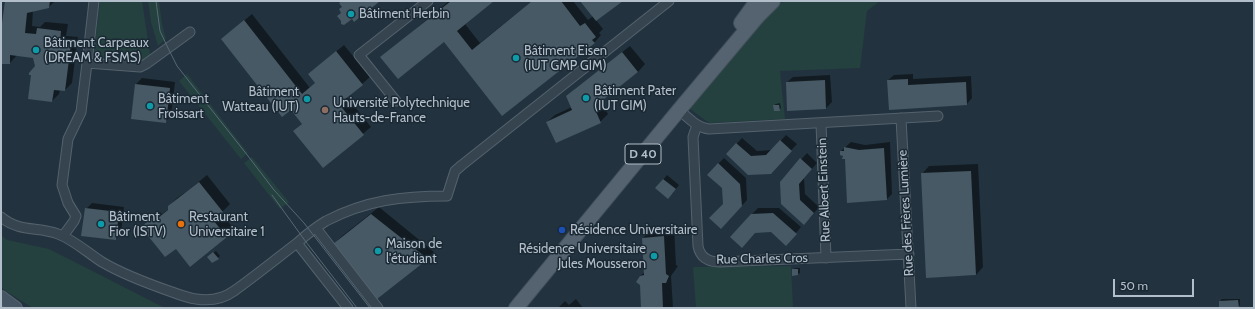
<!DOCTYPE html>
<meta charset="utf-8">
<style>
body{margin:0}
#map{position:relative;width:1255px;height:309px;overflow:hidden;background:#22333f;font-family:Cabin,sans-serif}
canvas{display:block}
.frame{position:absolute;inset:0;border:2px solid #b2bfca;pointer-events:none}
.scale{position:absolute;left:1113px;top:279px;width:81px;height:18px;box-sizing:border-box;border:2px solid #b2bfca;border-top:0;padding-left:5px;font-size:12px;line-height:14px;white-space:nowrap;color:#b2bfca;-webkit-text-stroke:3px #1b2934;paint-order:stroke}
</style>
<div id="map">
<canvas width="1255" height="309"></canvas>
<div class="frame"></div>
<div class="scale">50 m</div>
</div>
<script>
const ctx = document.querySelector('canvas').getContext('2d');
ctx.lineJoin = 'round';
function fill(path, color) { ctx.fillStyle = color; ctx.fill(path, 'evenodd'); }
function stroke(path, color, width, dash) { ctx.strokeStyle = color; ctx.lineWidth = width; ctx.lineCap = dash ? 'butt' : 'round'; ctx.setLineDash(dash || []); ctx.stroke(path); }
function label(font, color, halo, rows, align = 'center') {
  ctx.font = font + ' Cabin,sans-serif'; ctx.lineWidth = 3; ctx.setLineDash([]); ctx.textBaseline = 'middle'; ctx.strokeStyle = halo; ctx.fillStyle = color; for (const [text, x, y, turn = 0] of rows) {
    ctx.save(); ctx.translate(x, y); ctx.rotate((+turn || 0) * Math.PI / 180); ctx.textAlign = isNaN(turn) ? turn : align; if (halo) ctx.strokeText(text, 0, 0); ctx.fillText(text, 0, 0); ctx.restore();
  }
}
const green = new Path2D(`
 M100,1H142L150,54L144,61L93,60Z
 M148,1H159L162,24L166,39L158,46L151,22Z
 M784,1H880L867,11L860,68L780,71L785,119L709,123L689,108L753,27Z
 M187,74L248,153L241,159L179,81Z
 M252,157L289,202L280,209L244,163Z
 M1,235L7,240L49,249L165,308H33L7,292L1,287Z
 M791,266L793,308H696L693,267Z`);
const shadow = new Path2D(`
 M6,1H55L49,7L33,10L32,26L40,27L45,22L68,24L66,36L78,37L72,83L65,90H60L59,94L52,101L36,67L34,57L17,55L10,63H1V22L3,23Z
 M449,1H493L465,24L480,43L532,1H573L588,20L593,16L582,1H621L596,20L603,29L599,33L601,35L594,43L502,115L444,40L382,57Z
 M252,14L310,88L316,83L309,74L344,45L370,77L347,97L371,127L323,167L295,131L303,123L291,109L222,39Z
 M630,46L645,64L638,72L596,104L598,107L603,105L608,114L600,122H547L555,115L572,107L575,89Z
 M913,74V79L971,76L972,98L967,104L888,80L894,75Z
 M830,75L832,102L826,108L787,82L793,77Z
 M142,78L175,82L171,116L165,122L132,118L136,84Z
 M780,103L781,108L779,110L774,105L776,104Z
 M786,135L797,144L776,167L727,154L742,138L757,151L772,150Z
 M851,142L865,145L890,142L892,194L887,199L846,159L841,151Z
 M807,153L817,163L804,178L805,194L819,207L810,218L781,182Z
 M724,158L746,178L747,200L727,222L723,188L718,164Z
 M978,164L983,267L976,275L927,277L922,174L929,166Z
 M207,175L230,204L221,213L234,229L190,266L176,248L142,227L160,212L162,214L169,209V206L177,198L190,189Z
 M667,175L679,185L672,194L656,188Z
 M92,203L124,207L121,233L116,239L86,209Z
 M379,207L434,252L427,259L334,244L342,236Z
 M758,208H779L801,227L791,239L752,214Z
 M674,227L676,265L678,266L671,276L673,308H642L640,276L645,272L643,238L653,228Z
 M216,251L220,256L218,258L210,255Z
 M795,268H800V273L798,274L793,270Z
 M576,299L583,308H558L565,301L569,305Z
 M1222,299H1240V305L1238,307L1220,301Z`);
const building = new Path2D(`
 M5,1H50L49,8L27,13L25,33L36,34L37,28L61,31L60,43L71,44L65,91L54,90L52,102L28,99L31,75H29V73L35,66L33,58L10,55V64H1V31Z
 M342,1H380L354,22L352,19L344,25L341,24V21L337,16L341,13L339,9L342,7L339,3Z
 M451,1H494L457,31L472,50L532,1H561L580,26L585,23L596,37L592,40L595,43L502,116L444,42L398,79L380,57Z
 M580,1H623L596,21Z
 M244,20L302,94L315,83L308,74L336,51L363,85L339,104L364,135L323,168L293,131L302,124L291,110L282,117L221,39Z
 M622,52L638,72L594,107L601,123L556,143L546,122L572,110L566,96Z
 M908,79V85L966,82L967,105L889,110L887,80Z
 M825,80L826,109L787,111L786,82Z
 M135,84L170,88L166,123L131,119Z
 M773,105H779L780,111H774Z
 M780,140L792,151L771,174L748,175L726,154L736,143L751,156L766,155Z
 M844,147L859,150L884,148L887,200L847,203L845,159H842L843,156L840,155V151H844Z
 M800,158L812,169L799,184L800,200L814,213L804,225L781,204L780,182Z
 M718,163L740,184L742,206L721,229L709,218L723,204L722,188L707,175Z
 M971,171L976,275L926,278L921,173Z
 M663,179L676,189L668,199L655,188Z
 M199,182L223,212L213,220L227,237L190,267L176,249L165,257L141,227L152,218L154,221L168,210V206Z
 M85,208L119,212L116,240L81,236Z
 M773,213L797,234L786,246L771,232L755,233L742,248L730,237L751,214Z
 M371,214L428,259L377,299L333,244Z
 M664,236L666,274L669,276L666,283H662L663,308H641L640,285L636,282L640,276L644,275L642,238Z
 M213,252L219,259L212,263L207,257Z
 M792,269H798V275L792,276Z
 M1238,300L1239,308H1219V301Z`);
const minor = new Path2D(`
 M87,63L94,1
 M396,101L359,55L428,1
 M679,110C688,117 697,128 709,129L938,116
 M901,118L911,308
 M821,123L826,258
 M697,125L693,137L698,246C700,257 708,262 719,262L909,254
 M1,217C20,233 38,226 58,234C74,240 88,253 102,262C124,275 149,284 172,292C180,295 188,298 196,299C209,301 223,299 234,291C255,276 276,259 297,243C306,235 316,227 326,221C366,200 403,196 447,196L455,171L462,165L669,1
 M316,228L378,308
 M63,236L74,221L76,216L68,203L62,185L68,139L81,112L87,63L140,67L146,64L190,32
 M297,243L348,308`);
const secondary = new Path2D(`
 M1,297L16,308`);
const primary = new Path2D(`
 M741,23L757,1
 M516,308L679,110L758,16L773,1`);
const tram = new Path2D(`
 M156,1L160,31L168,48L177,66L248,156L274,190L304,223L370,308
 M272,195L306,242L357,308`);
const markers = [
 [351,14,4,"#0f9aa8"],
 [36,50,4,"#0f9aa8"],
 [516,58,4,"#0f9aa8"],
 [586,98,4,"#0f9aa8"],
 [307,99,4,"#0f9aa8"],
 [150,106,4,"#0f9aa8"],
 [325,110,4,"#8d6e63"],
 [101,224,4,"#0f9aa8"],
 [181,224,4,"#e8710a"],
 [562,230,4,"#1a4fb4"],
 [378,251,4,"#0f9aa8"],
 [654,256,4,"#0f9aa8"]
];
const shields = [
 [643,154,36]
];
const shieldNames = [
 ["D 40",643,154]
];
const poiNames = [
 ["Bâtiment Herbin",359,14],
 ["Bâtiment Carpeaux",44,43],
 ["(DREAM & FSMS)",44,58],
 ["Bâtiment Eisen",524,51],
 ["(IUT GMP GIM)",524,66],
 ["Bâtiment Pater",594,91],
 ["(IUT GIM)",594,106],
 ["Bâtiment",299,92,"right"],
 ["Watteau (IUT)",299,107,"right"],
 ["Bâtiment",158,99],
 ["Froissart",158,114],
 ["Université Polytechnique",333,103],
 ["Hauts-de-France",333,118],
 ["Bâtiment",109,217],
 ["Fior (ISTV)",109,232],
 ["Restaurant",189,217],
 ["Universitaire 1",189,232],
 ["Résidence Universitaire",570,230],
 ["Maison de",386,244],
 ["l'étudiant",386,259],
 ["Résidence Universitaire",646,249,"right"],
 ["Jules Mousseron",646,264,"right"]
];
const streetNames = [
 ["Rue Albert Einstein",824,190,-92],
 ["Rue des Frères Lumière",906,213,-93],
 ["Rue Charles Cros",762,259,-1]
];
fill(green, '#24403f');
fill(shadow, '#0007');
fill(building, '#465965');
stroke(minor, '#54626d', 11);
stroke(secondary, '#54626d', 14);
stroke(primary, '#42505b', 16);
stroke(minor, '#36444f', 9);
stroke(secondary, '#445462', 12);
stroke(primary, '#54636f', 14);
stroke(tram, '#586976', 1);
for (const [x, y, r, color] of markers) { const dot = new Path2D(); dot.arc(x, y, r, 0, 2 * Math.PI); ctx.fillStyle = color; ctx.fill(dot); stroke(dot, '#1b2934', 1.5); }
for (const [x, y, w] of shields) { const box = new Path2D(); box.roundRect(x - w / 2, y - 10, w, 20, 3); ctx.fillStyle = '#1b2934'; ctx.fill(box); stroke(box, '#b2bfca', 1); }
label('bold 12px', '#b2bfca', null, shieldNames);
label('13px', '#b2bfca', '#1b2934', poiNames, 'left');
label('13px', '#b2bfca', '#1b2934', streetNames);
</script>
